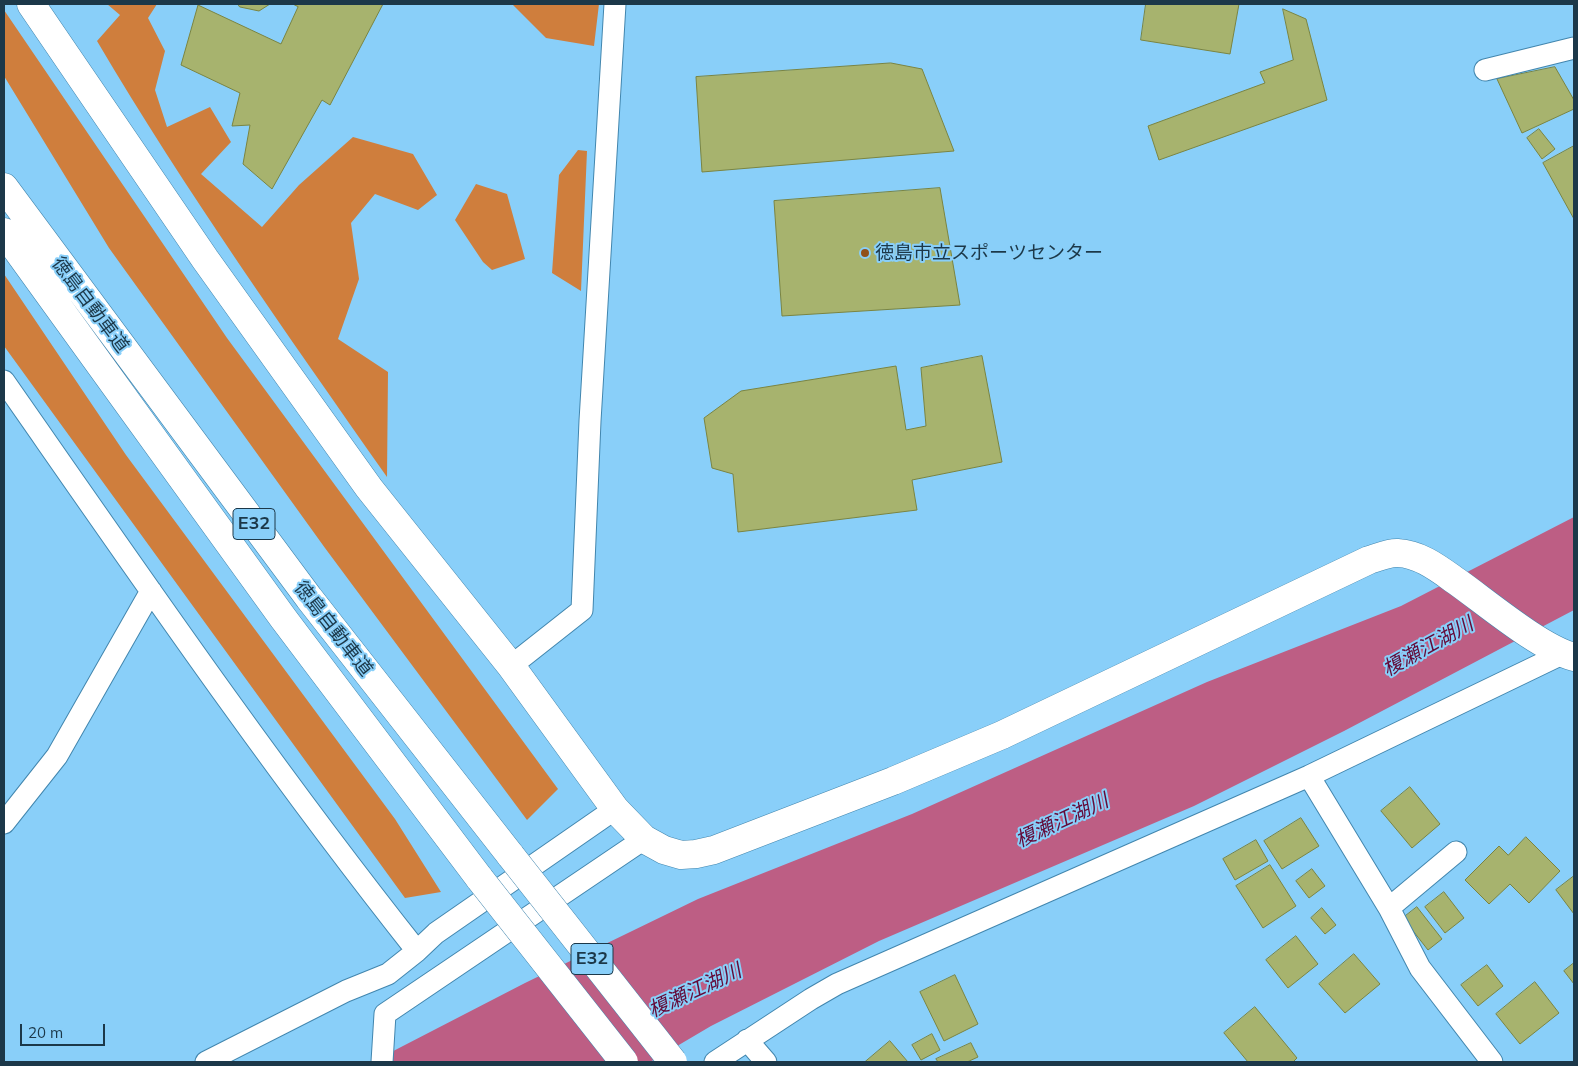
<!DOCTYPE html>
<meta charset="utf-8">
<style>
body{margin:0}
#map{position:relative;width:1578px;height:1066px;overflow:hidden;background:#89cff9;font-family:Mulish,sans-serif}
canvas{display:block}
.frame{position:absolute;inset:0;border:5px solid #1c3849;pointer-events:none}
.scale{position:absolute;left:20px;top:1024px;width:85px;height:22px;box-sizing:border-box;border:2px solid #1c3849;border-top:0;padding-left:6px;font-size:15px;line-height:18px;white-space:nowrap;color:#1c3849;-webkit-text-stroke:4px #89cff9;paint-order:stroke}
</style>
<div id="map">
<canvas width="1578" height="1066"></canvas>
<div class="frame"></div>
<div class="scale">20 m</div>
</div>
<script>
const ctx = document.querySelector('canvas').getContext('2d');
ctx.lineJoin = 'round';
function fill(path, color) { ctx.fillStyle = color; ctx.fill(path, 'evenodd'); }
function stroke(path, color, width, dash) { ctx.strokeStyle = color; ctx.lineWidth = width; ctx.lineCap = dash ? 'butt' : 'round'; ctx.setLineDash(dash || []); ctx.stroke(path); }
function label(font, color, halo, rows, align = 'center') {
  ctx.font = font + ' Mulish,"Noto Sans JP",sans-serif'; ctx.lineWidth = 4; ctx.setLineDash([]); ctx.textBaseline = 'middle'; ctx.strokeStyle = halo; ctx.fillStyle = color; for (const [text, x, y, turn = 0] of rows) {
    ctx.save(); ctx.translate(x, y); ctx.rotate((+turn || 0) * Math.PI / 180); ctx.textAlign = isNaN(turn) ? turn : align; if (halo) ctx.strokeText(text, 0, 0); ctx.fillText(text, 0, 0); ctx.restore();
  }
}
const forest = new Path2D(`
 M107,4H157L148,18L165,51L155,90L167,127L210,107L231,142L201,174L262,227L299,185L353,137L413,154L437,195L418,210L375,194L351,223L359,279L338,339L388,372L387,477C287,334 186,192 97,41L120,15Z
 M512,4H599L594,46L546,38Z
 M4,10L227,338L558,789L527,820L325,548L109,248L4,76Z
 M578,150L587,151L581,291L552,273L559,175Z
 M476,184L507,194L525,259L492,270L483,262L455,220Z
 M4,274L126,455L395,819L441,892L405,898L4,346Z`);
const water = new Path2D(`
 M1574,517V610L1344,731L1194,806L879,941L711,1026L650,1062H372L525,983L698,899L912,814L1207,682L1401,606Z`);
const building = new Path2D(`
 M238,4H270L259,11L240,7Z
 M293,4H383L330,105L322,100L272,189L243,164L250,125L232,126L240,93L181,65L198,5L281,44L298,7Z
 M1146,4H1239L1230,54L1141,40Z
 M1283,9L1306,19L1327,100L1159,160L1148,126L1265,83L1260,72L1293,60Z
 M891,63L922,69L954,151L702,172L696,77Z
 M1555,67L1574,100V109L1522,133L1497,79Z
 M1539,129L1555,149L1542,159L1527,138Z
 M1574,146V219L1543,163Z
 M940,188L960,305L782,316L774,201Z
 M982,356L1002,462L912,480L917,510L738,532L733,474L712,468L704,418L741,391L896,366L906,430L926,426L921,368Z
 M1410,787L1440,824L1412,848L1381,811Z
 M1301,818L1319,846L1282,869L1264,841Z
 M1526,837L1560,871L1529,903L1510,884L1489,904L1465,880L1499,846L1508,855Z
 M1256,840L1268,861L1235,880L1223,859Z
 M1270,865L1296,906L1263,928L1236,886Z
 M1312,869L1325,886L1309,898L1296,881Z
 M1574,876V914L1556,890Z
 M1444,892L1464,918L1445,933L1425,907Z
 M1417,907L1442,939L1428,950L1403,918Z
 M1322,908L1336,925L1325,934L1311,918Z
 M1296,936L1318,964L1288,988L1266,960Z
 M1354,954L1380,984L1345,1013L1319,984Z
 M1574,963V984L1564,971Z
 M1487,965L1503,986L1478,1006L1461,985Z
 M955,975L978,1024L944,1041L920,992Z
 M1535,982L1559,1013L1520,1044L1496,1014Z
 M1255,1007L1297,1058L1293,1062H1248L1224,1033Z
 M932,1034L940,1050L921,1060L912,1045Z
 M890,1041L908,1062H865Z
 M971,1043L978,1057L967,1062H938L936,1059Z`);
const minor = new Path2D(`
 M1485,70L1574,48
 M4,381C138,573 271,767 417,951L436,933L615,809
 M511,666L582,610L590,421L615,4
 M1309,776L1389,908L1420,968L1492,1062
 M4,823L57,756L151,591
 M1389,908L1456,852
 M747,1040L766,1062
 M206,1062L346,991L388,974L417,951
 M382,1062L385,1014L644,839
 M715,1062L811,999L837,984L1309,776L1562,654`);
const tertiary = new Path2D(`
 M31,4L205,259L369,488L511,666L615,809L644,839L664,850L681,855L696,854L714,850L893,781L1002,735L1369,560C1377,558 1389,552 1398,553C1420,554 1439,569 1456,581C1487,603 1540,648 1574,657`);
const motorway = new Path2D(`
 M4,187L309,598L511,856
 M4,232L283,618L480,879`);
const motorwayBridge = new Path2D(`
 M511,856L673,1062
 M480,879L624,1062`);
const markers = [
 [865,253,5,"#91511a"]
];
const shields = [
 [254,524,42],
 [592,959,42]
];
const shieldNames = [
 ["E32",254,524],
 ["E32",592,959]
];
const poiNames = [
 ["徳島市立スポーツセンター",875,253]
];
const streetNames = [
 ["徳島自動車道",90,305,53],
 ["徳島自動車道",333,629,52]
];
const waterNames = [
 ["榎瀬江湖川",1428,647,-29],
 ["榎瀬江湖川",1062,821,-25],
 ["榎瀬江湖川",695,991,-25]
];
fill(forest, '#cf7e3d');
fill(water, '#bd5e84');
fill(building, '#a7b36e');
stroke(building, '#7a8441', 1);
stroke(minor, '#4286ae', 23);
stroke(tertiary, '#4286ae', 29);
stroke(motorway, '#4286ae', 29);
stroke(minor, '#fff', 21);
stroke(tertiary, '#fff', 28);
stroke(motorway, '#fff', 28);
stroke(motorwayBridge, '#4286ae', 29, []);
stroke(motorwayBridge, '#fff', 28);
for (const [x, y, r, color] of markers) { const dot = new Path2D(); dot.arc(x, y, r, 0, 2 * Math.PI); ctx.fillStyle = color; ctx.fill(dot); stroke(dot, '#89cff9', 2); }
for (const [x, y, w] of shields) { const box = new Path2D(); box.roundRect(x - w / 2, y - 15.5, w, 31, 4); ctx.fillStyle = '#89cff9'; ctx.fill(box); stroke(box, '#1c3849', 1); }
label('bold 18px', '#1c3849', null, shieldNames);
label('19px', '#1c3849', '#89cff9', poiNames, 'left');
label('19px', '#1c3849', '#89cff9', streetNames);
label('italic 20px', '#640a38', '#89cff9', waterNames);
</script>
